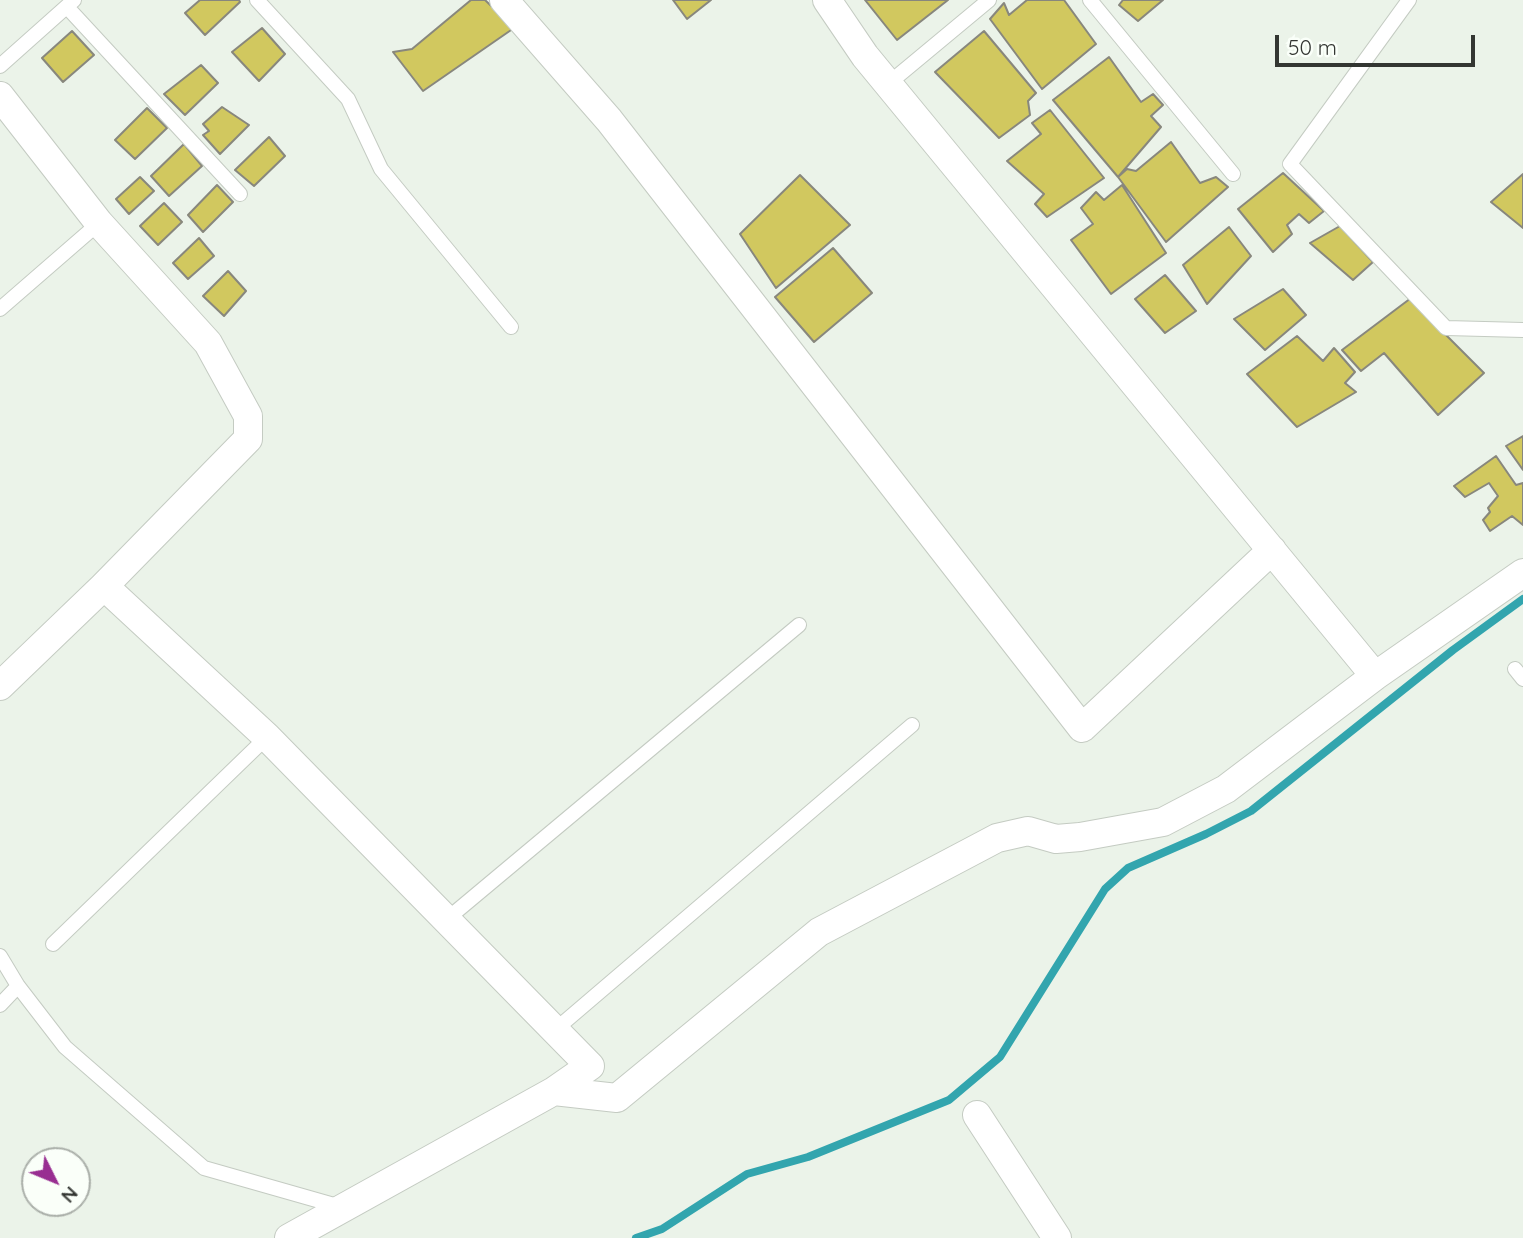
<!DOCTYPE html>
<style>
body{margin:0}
#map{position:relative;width:1523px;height:1238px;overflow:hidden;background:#ebf3e9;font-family:Quicksand,sans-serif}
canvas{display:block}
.north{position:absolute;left:21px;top:1147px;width:70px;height:70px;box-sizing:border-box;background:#fafff9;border:2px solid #aaafa9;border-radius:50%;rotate:133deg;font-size:19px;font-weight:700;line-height:28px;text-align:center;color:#333632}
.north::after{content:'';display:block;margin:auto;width:24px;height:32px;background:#982e91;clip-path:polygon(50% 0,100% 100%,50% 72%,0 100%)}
.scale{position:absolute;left:1275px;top:35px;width:200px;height:32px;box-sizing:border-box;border:4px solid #333632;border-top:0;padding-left:9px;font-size:21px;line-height:24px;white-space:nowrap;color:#333632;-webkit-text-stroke:5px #fafff9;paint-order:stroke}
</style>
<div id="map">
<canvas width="1523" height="1238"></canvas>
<div class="north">N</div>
<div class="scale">50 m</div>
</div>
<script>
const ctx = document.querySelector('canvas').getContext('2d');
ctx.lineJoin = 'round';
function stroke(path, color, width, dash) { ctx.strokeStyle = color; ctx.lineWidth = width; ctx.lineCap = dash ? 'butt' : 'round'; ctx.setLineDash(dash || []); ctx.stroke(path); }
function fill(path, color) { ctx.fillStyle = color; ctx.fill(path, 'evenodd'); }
const stream = new Path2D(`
 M636,1238L662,1229L747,1174L808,1157L949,1100L1000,1057L1105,889L1128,868L1206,834L1251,811L1453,650L1523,599`);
const building = new Path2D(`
 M200,0H239L240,2L205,35L185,13Z
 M471,0H485L514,28L423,91L393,52L412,49Z
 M673,0H711L687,19Z
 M865,0H948L897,40Z
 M1027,0H1064L1096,44L1042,89L990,19L1004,3L1009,15Z
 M1123,0H1163L1138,21L1119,5Z
 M262,28L285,54L259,81L232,52Z
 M72,31L94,55L63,82L42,58Z
 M984,31L1036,93L1028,101L1030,115L999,138L935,72Z
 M1109,57L1141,102L1153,94L1163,105L1151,116L1161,127L1118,177L1053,100Z
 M201,65L218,83L185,115L164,94Z
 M222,107L249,125L220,154L203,135L209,131L203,124Z
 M147,108L167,128L135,159L115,140Z
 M1050,110L1104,178L1047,217L1035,204L1044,194L1007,161L1041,134L1032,123Z
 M269,137L285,156L254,186L235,170Z
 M1171,142L1200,183L1216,177L1228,187L1166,242L1118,177L1127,169L1136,171Z
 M184,144L202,166L169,196L151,176Z
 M1283,173L1324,211L1309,223L1299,214L1287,225L1292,234L1273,252L1238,209Z
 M1523,174V228L1491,202Z
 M800,175L850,225L776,288L740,234Z
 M140,177L154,191L129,214L116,199Z
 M217,185L233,202L203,232L188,215Z
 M1122,185L1166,253L1111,294L1071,240L1093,224L1081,208L1096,192L1104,200Z
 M164,203L182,222L158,245L140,226Z
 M1340,226L1373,262L1353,280L1310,243Z
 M1229,227L1251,256L1207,304L1183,265Z
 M199,238L214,256L188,279L173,263Z
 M833,248L872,293L814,342L775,297Z
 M228,271L246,291L224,316L203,296Z
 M1165,275L1196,311L1165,333L1135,299Z
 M1283,289L1306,315L1265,350L1234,319Z
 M1415,295L1426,315L1484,373L1438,415L1384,353L1361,371L1342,350Z
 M1297,336L1323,361L1334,348L1355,372L1345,383L1356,392L1297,427L1247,374Z
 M1523,436V470L1506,446Z
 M1496,456L1516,485L1523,483V525L1512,516L1490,531L1483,520L1490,512L1488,508L1498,496L1489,483L1465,497L1454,486Z`);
const lane = new Path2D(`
 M257,0L348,99L381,169L511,327
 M1090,0L1233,174
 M1409,0L1290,164L1446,328L1523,330
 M67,7L240,194
 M0,66L74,0
 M888,84L989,0
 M0,309L99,223
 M1515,669L1523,679
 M446,920L799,625
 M53,944L267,737
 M0,956L18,986L65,1047L204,1168L341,1207
 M0,1005L18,986
 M555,1030L912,725`);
const street = new Path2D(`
 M504,0L609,120L1082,728L1272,550
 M827,0L865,56L1375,676
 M0,96L99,223L208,343L248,416V439L104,586L0,686
 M104,586L267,737L590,1066L554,1091
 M977,1115L1057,1238
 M289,1238L554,1091L617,1098L819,932L997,838L1028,831L1056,839L1080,837L1163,822L1226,789L1375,676L1523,573`);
stroke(stream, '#32a5ae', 8);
fill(building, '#d1c85f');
stroke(building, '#88877d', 2);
stroke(lane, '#c4cbc2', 16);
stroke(street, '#c4cbc2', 30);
stroke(lane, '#fff', 14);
stroke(street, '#fff', 28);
</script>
